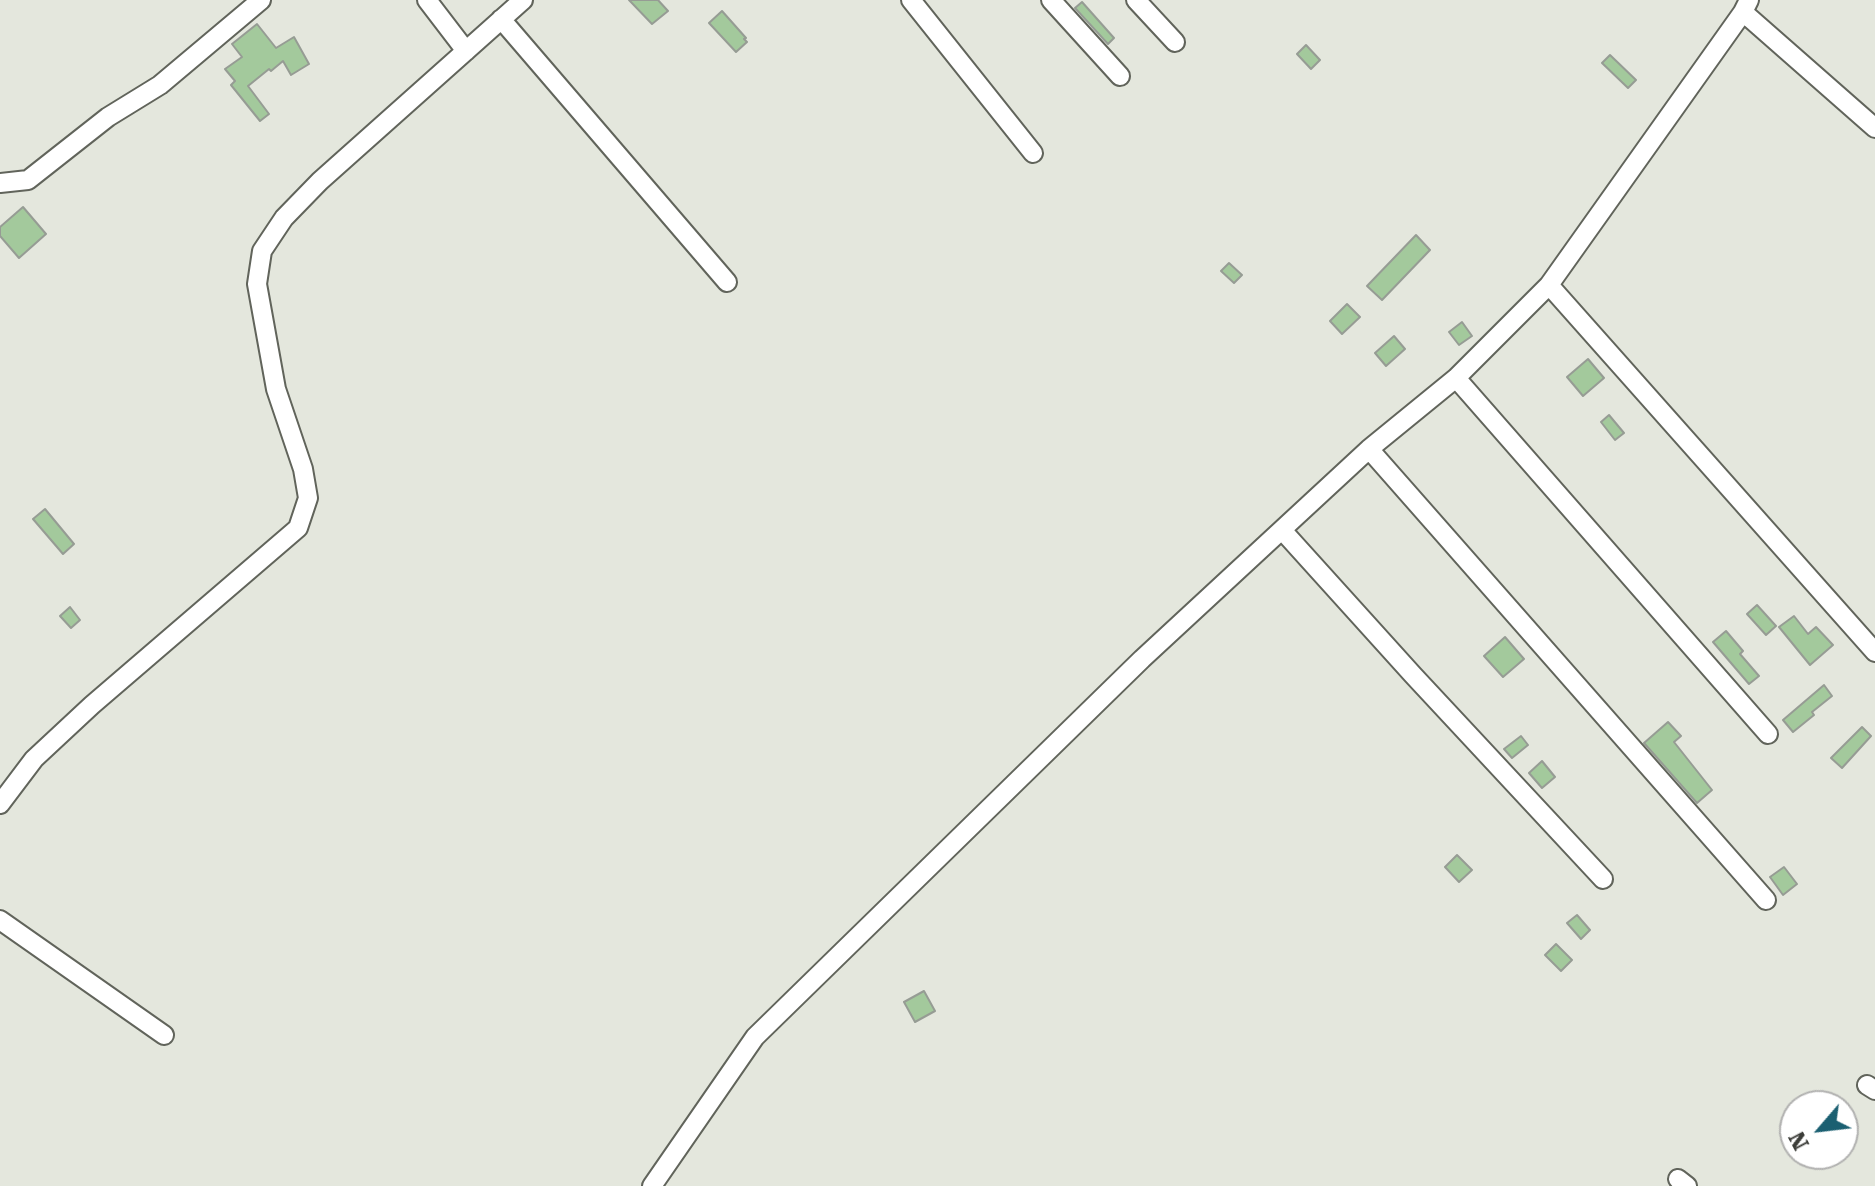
<!DOCTYPE html>
<style>
body{margin:0}
#map{position:relative;width:1875px;height:1186px;overflow:hidden;background:#e4e7dd;font-family:"Roboto Serif",serif}
canvas{display:block}
.north{position:absolute;left:1779px;top:1090px;width:80px;height:80px;box-sizing:border-box;background:#fff;border:2px solid #b1b1b0;border-radius:50%;rotate:242deg;font-size:22px;font-weight:700;line-height:32px;text-align:center;color:#3c3d39}
.north::after{content:'';display:block;margin:auto;width:28px;height:36px;background:#1a5f71;clip-path:polygon(50% 0,100% 100%,50% 72%,0 100%)}
</style>
<div id="map">
<canvas width="1875" height="1186"></canvas>
<div class="north">N</div>
</div>
<script>
const ctx = document.querySelector('canvas').getContext('2d');
ctx.lineJoin = 'round';
function fill(path, color) { ctx.fillStyle = color; ctx.fill(path, 'evenodd'); }
function stroke(path, color, width, dash) { ctx.strokeStyle = color; ctx.lineWidth = width; ctx.lineCap = dash ? 'butt' : 'round'; ctx.setLineDash(dash || []); ctx.stroke(path); }
const building = new Path2D(`
 M629,0H658L668,11L652,24Z
 M1082,2L1114,38L1108,44L1075,8Z
 M722,11L746,38L744,39L747,42L736,52L709,23Z
 M257,24L276,48L294,37L309,64L291,75L283,61L271,71L269,69L248,86L269,114L260,121L231,85L235,81L225,69L242,57L232,44Z
 M1306,45L1320,60L1311,69L1297,54Z
 M1610,55L1636,80L1628,88L1602,63Z
 M23,207L46,234L19,258L0,236V227Z
 M1416,235L1430,250L1382,300L1367,286Z
 M1229,263L1242,275L1234,283L1221,271Z
 M1347,304L1360,317L1342,334L1330,321Z
 M1462,322L1472,336L1459,345L1449,332Z
 M1394,336L1405,349L1386,366L1375,353Z
 M1588,359L1604,378L1583,396L1567,377Z
 M1609,415L1624,433L1615,440L1601,422Z
 M45,509L74,544L63,554L33,519Z
 M1757,605L1776,626L1766,635L1747,614Z
 M70,607L80,620L71,628L60,616Z
 M1794,616L1808,634L1816,627L1833,645L1810,665L1779,627Z
 M1726,631L1743,651L1740,654L1759,676L1749,684L1713,642Z
 M1505,637L1524,659L1503,677L1484,656Z
 M1824,685L1832,696L1812,712L1814,715L1793,732L1783,720Z
 M1668,722L1681,736L1674,742L1712,790L1697,803L1644,743Z
 M1862,727L1871,736L1842,768L1831,758Z
 M1521,736L1528,745L1512,758L1504,749Z
 M1542,761L1555,777L1542,788L1529,773Z
 M1457,855L1472,870L1459,882L1445,867Z
 M1784,867L1797,884L1783,895L1770,877Z
 M1577,915L1590,930L1581,939L1567,923Z
 M1556,944L1572,960L1561,971L1545,955Z
 M924,991L935,1011L915,1022L904,1002Z`);
const minor = new Path2D(`
 M427,0L466,51
 M911,0L1033,153
 M1051,0L1120,76
 M1136,0L1175,42
 M1743,12L1875,128
 M501,19L727,282
 M0,183L28,180L108,117L160,85L261,0
 M1549,285L1875,652
 M1456,378L1768,734
 M1369,449L1766,900
 M1282,530L1413,675L1603,879
 M0,804L34,759L92,705L298,528L308,498L303,469L276,389L257,284L262,251L284,218L320,181L523,0
 M0,920L164,1035
 M1867,1085L1875,1090
 M1678,1179L1687,1186
 M652,1186L755,1037L1142,659L1369,449L1456,378L1549,285L1743,12L1749,0`);
fill(building, '#a3c99c');
stroke(building, '#969c94', 2);
stroke(minor, '#61645b', 22);
stroke(minor, '#fff', 18);
</script>
